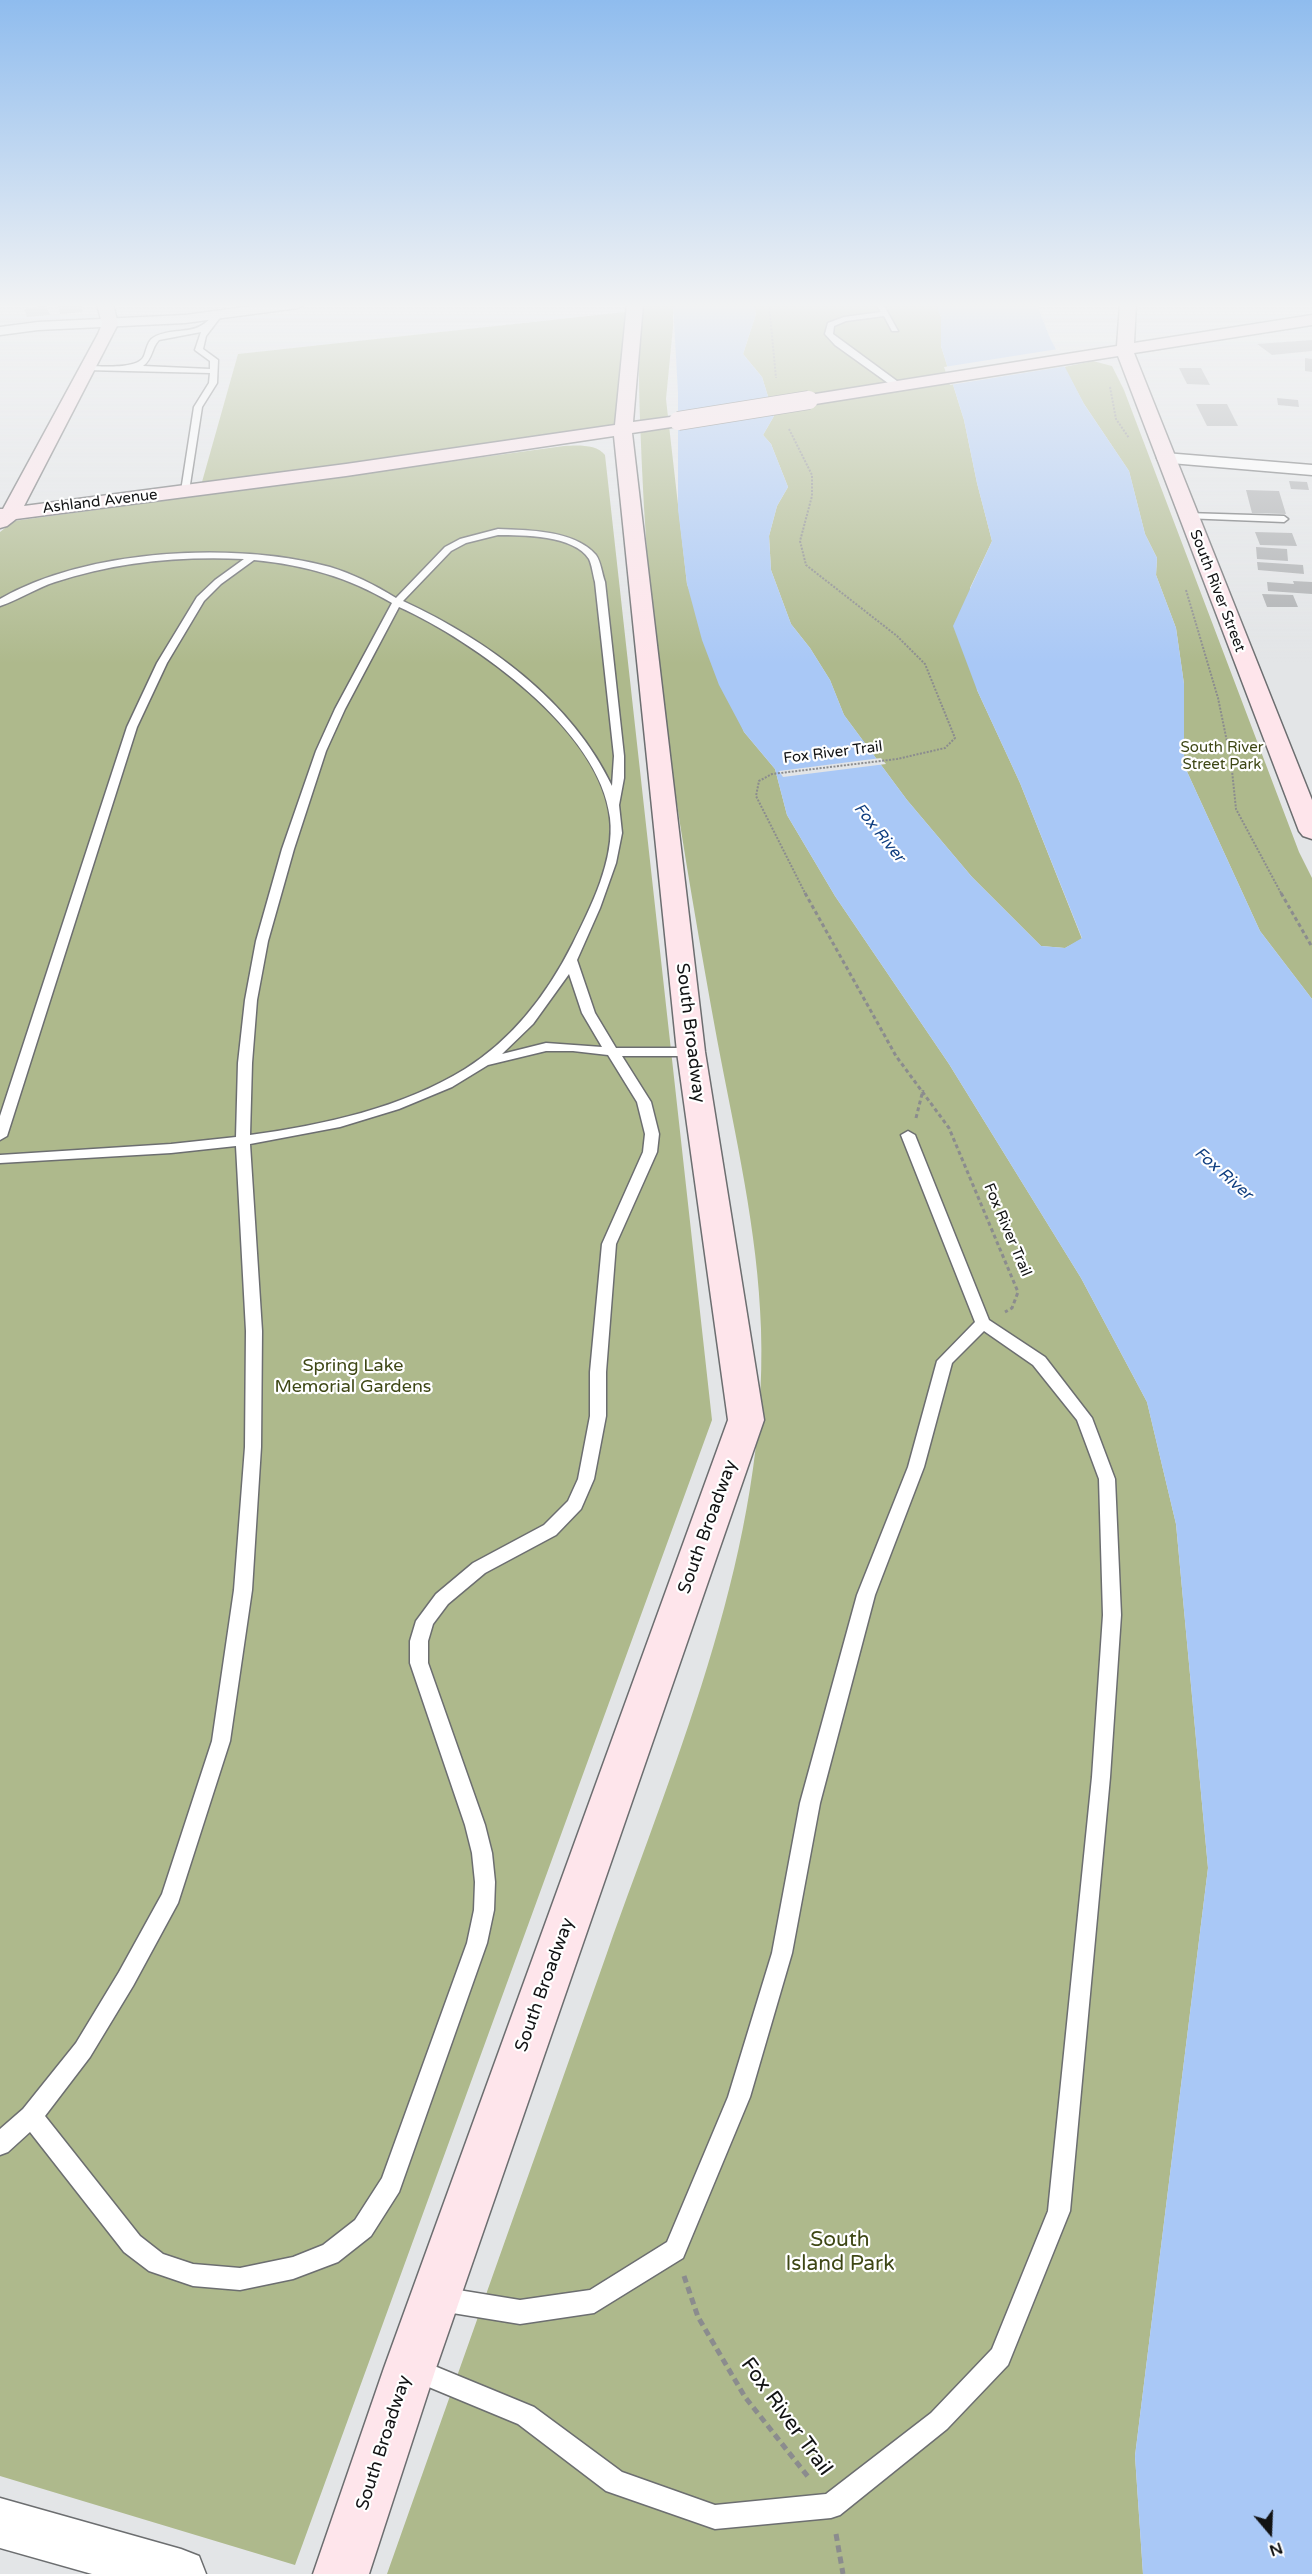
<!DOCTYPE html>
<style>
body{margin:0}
#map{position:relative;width:1312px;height:2574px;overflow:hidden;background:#e3e5e7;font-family:"Varela Round",sans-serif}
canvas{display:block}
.north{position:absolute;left:1240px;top:2502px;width:60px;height:60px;-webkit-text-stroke:4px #fff;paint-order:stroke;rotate:161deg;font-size:16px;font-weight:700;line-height:24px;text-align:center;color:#121314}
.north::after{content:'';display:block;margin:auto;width:21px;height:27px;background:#121314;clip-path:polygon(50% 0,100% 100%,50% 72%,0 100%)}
</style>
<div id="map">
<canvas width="1312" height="2574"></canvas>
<div class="north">N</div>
</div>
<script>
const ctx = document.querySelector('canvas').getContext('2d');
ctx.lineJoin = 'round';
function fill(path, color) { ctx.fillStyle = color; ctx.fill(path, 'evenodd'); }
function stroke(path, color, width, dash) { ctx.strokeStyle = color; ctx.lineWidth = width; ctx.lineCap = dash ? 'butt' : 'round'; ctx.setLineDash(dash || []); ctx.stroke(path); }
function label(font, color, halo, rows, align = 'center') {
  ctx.font = font + ' "Varela Round",sans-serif'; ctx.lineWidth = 4.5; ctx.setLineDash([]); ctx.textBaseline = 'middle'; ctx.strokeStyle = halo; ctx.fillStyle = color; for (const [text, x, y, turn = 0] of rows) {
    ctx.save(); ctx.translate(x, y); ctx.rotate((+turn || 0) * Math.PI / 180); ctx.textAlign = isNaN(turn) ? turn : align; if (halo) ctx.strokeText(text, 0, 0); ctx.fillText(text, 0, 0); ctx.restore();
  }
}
const green = new Path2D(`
 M643,304H673V327L666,399L687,584L744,732L775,769L787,815L835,896L949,1064L1081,1278L1147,1402L1176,1524L1208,1868L1135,2456L1143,2574H387C460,2367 534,2160 607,1953C678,1753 768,1545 761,1329C758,1231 735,1135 717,1039C683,850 650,660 642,468C640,411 636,361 643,304Z
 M754,304H936L941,317V346L964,420L977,483L992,541L970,588L977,690L1020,783L1082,939L1065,948L1041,946L972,877L907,800L844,715L830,680L810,648L791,624L771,570L769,536L777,506L788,487L771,444L763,435L774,416L762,377L743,354L756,314Z
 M634,311L623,431L200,489L238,354Z
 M1093,361L1112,366L1124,390L1299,852L1312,878V999L1260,931L1184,765V684L1176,628L1156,575L1157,558L1145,534L1129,471L1084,404L1064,367Z
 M564,446C577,445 597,444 605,455L712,1420L295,2565L0,2476V532L14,521Z`);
const water = new Path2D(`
 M673,304H754L756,314L743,354L762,377L774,416L763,435L771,444L788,487L777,506L769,536L771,570L791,624L810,648L830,680L844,715L907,800L972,877L1041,946L1065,948L1082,938L1020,783L977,690L953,626L992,541L977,483L964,420L941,346V317L936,304H1039V310L1050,338L1084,404L1129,471L1145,534L1157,558L1156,575L1176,628L1184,684V765L1260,931L1312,999V2574H1143L1135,2456L1208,1868L1176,1524L1147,1402L1081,1278L949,1064L835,896L787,815L775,769L744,732L719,685L702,640L687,584L678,509V393Z`);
const pier = new Path2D(`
 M1058,349L1067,366L950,385L944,367Z
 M881,758L886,764L783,777L779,771Z`);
const building = new Path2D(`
 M58,304H81L83,312L60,314Z
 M46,305L50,315L27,317L24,309Z
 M1312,340V351L1272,355L1257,344Z
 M1305,358L1312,359V372L1305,371Z
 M1179,368H1201L1210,385L1187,384Z
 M1277,398L1298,400L1299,407L1278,405Z
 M1196,404H1227L1238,426H1207Z
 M1289,481L1307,482L1309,490L1291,489Z
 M1246,490L1279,491L1286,514L1252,513Z
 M1255,532L1292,533L1297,546L1260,545Z
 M1256,547L1287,549L1288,561L1257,559Z
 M1257,562L1303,565L1304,574L1258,570Z
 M1293,581L1312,582V594L1268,591L1267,582L1294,584Z
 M1262,594L1293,595L1298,607H1267Z`);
const pathFar2 = new Path2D(`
 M769,304L776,378
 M1110,387L1116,419L1129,438
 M789,429L812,475V496L800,541L806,565L897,636L925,664L955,738L945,748L897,759L772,774L759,781L756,796L806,895
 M1186,590L1218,698L1231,761L1236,809L1282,895`);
const pathFar1 = new Path2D(`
 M805,893L896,1056L949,1128L1018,1292L1012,1308L1005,1312
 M1281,893L1312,947
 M916,1118L923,1090`);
const path = new Path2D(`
 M684,2276L698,2317L745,2397L809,2478
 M836,2534L843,2574`);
const lane = new Path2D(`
 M876,304H883L898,331H892L884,316L846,321L834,326L833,334L901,384V388H895L835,345L825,334L828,323L844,317L881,312Z
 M215,313L222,315L206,336L203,349L218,360L217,383L202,407L189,491L185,494L181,491L194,407L209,383L210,373L86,370L82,368L86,366C100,366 138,370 144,356C147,349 147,340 156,336C179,326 196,338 215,313ZM201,332L195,350L210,361V369L143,366C153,359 151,348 159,340Z
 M1187,513L1284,516L1288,519L1284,522L1184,518V514Z
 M498,529C527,530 575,530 596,555C601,562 602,574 605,582L624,756V778L619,805L622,833L616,863L600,908L577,960L595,1013L616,1048H691L698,1052L691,1056H622L651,1102L659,1134L657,1152L616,1244L606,1372V1416L594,1479L581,1509L556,1535L485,1573L448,1604L433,1624L428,1641V1663L485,1825L492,1853L495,1882L494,1910L487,1943L399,2192L371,2236L338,2262L330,2265L293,2279L240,2290L193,2286L149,2271L124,2252L30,2132L8,2152L0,2155V2129L23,2109L76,2043L119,1972L162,1894L212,1741L234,1590L245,1447L246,1331L236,1146L171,1153L0,1163V1155L171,1144L236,1137L238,1063L245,1000L256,941L282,849L316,751L335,709L392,603C348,577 305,565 254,560L221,584L204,601L167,663L137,727L7,1136L0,1140V1116L127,727L157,663L197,597L215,580L244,559C180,556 116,562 55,582C36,588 19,600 0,606V599C86,549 235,541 330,567C353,574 375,585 396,598L445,547L460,539ZM498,535C522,535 574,535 589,559C592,565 593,575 595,582L614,756L612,786C571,700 487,640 403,601L451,551L466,543ZM399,607C474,641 600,730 610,818C615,859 591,907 573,943C548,993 513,1039 465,1069C402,1108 323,1125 250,1135L252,1063L257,1000L268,941L294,849L326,751L345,709ZM569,974L582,1013L602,1047L546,1043L502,1054L533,1024ZM546,1051H573L608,1055L637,1102L645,1134L643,1152L602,1244L590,1372V1416L578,1479L568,1501L544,1525L473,1563L436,1594L416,1621L410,1641V1663L465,1825L472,1853L475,1882L474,1910L467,1943L382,2178L355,2220L323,2245L293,2257L240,2268L193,2264L163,2254L140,2236L45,2116L90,2057L133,1986L178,1903L230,1741L252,1590L261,1447L262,1331L250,1144L340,1127L399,1109L452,1087L488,1065Z
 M908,1131L915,1135L989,1320L1045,1357L1092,1418L1115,1479L1121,1615L1110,1777L1070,2211L1008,2365L947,2429L840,2515L831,2518L715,2529L606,2491L518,2424L407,2378L403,2370L407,2362L415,2358L534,2407L622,2472L715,2505L826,2494L931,2413L992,2349L1048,2211L1092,1777L1103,1615L1099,1479L1077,1420L1033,1365L984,1331L952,1363L924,1467L875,1595L820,1803L792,1953L750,2097L683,2258L594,2313L520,2324L440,2311L432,2307L428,2299L432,2291L440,2287L520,2300L590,2290L667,2242L728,2097L772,1953L800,1803L857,1595L908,1467L937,1361L975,1322L901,1135Z`);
const street = new Path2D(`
 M267,304H305L298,308L185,323L38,330L0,335V327L38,322L185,315Z
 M1165,453L1312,465V475L1159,462L1157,458L1159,454Z
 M0,2498L181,2549L199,2556L206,2574H92L0,2548Z`);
const secondary = new Path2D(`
 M97,304H113L118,324L24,506L346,464L615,425L627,304H643L633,422L678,416L684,417L687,421L684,425L678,426L632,433L705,1052L764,1420L436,2368L369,2574H313L384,2368L728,1420L677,1052L614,436L346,476L16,519L7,526L0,528V509H3L98,334L102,324Z
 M1120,304H1136L1134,343L1312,315V325L1134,353L1312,800V839L1303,836L1299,831L1118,356L809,405L803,404L800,400L803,396L809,395L1117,346Z`);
const secondaryBridge = new Path2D(`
 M678,421L809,400`);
const farStreetnames = [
 ["Ashland Avenue",100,502,-7],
 ["South River Street",1217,591,69],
 ["Fox River Trail",833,753,-7],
 ["Fox River Trail",1007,1230,67]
];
const farParknames = [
 ["South River",1222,748],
 ["Street Park",1222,765]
];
const farWaternames = [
 ["Fox River",879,833,51],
 ["Fox River",1223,1174,41]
];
const streetNames = [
 ["South Broadway",690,1033,83],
 ["South Broadway",708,1527,-70],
 ["South Broadway",545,1985,-70],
 ["South Broadway",384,2443,-72]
];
const parkNames = [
 ["Spring Lake",353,1366],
 ["Memorial Gardens",353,1387]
];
const nearParknames = [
 ["South",840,2240],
 ["Island Park",840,2264]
];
const nearStreetnames = [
 ["Fox River Trail",786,2417,54]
];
fill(green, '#aeb98c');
fill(water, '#a9c8f6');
fill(pier, '#e3e5e7');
fill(building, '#aeb0b2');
stroke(lane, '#6c6e70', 3);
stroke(street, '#6c6e70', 3);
stroke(secondary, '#6c6e70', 3);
stroke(pathFar2, '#8b8c8e', 2, [2, 1.5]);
stroke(pathFar1, '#8b8c8e', 3, [4, 3]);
stroke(path, '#8b8c8e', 5, [7, 4.5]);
fill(lane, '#fff');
fill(street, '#fff');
fill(secondary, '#fee5eb');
stroke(secondaryBridge, '#6c6e70', 20, []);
stroke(secondaryBridge, '#fee5eb', 18);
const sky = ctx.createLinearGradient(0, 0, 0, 664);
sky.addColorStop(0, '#8fbcee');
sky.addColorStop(0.46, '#f2f3f4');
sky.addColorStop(1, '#f2f3f400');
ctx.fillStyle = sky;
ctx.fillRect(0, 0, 1312, 664);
label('15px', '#121314', '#fff', farStreetnames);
label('15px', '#3e4715', '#fff', farParknames);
label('italic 16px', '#0f3e80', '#fff', farWaternames);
label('18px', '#121314', '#fff', streetNames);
label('18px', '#3e4715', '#fff', parkNames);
label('21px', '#3e4715', '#fff', nearParknames);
label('21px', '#121314', '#fff', nearStreetnames);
</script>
